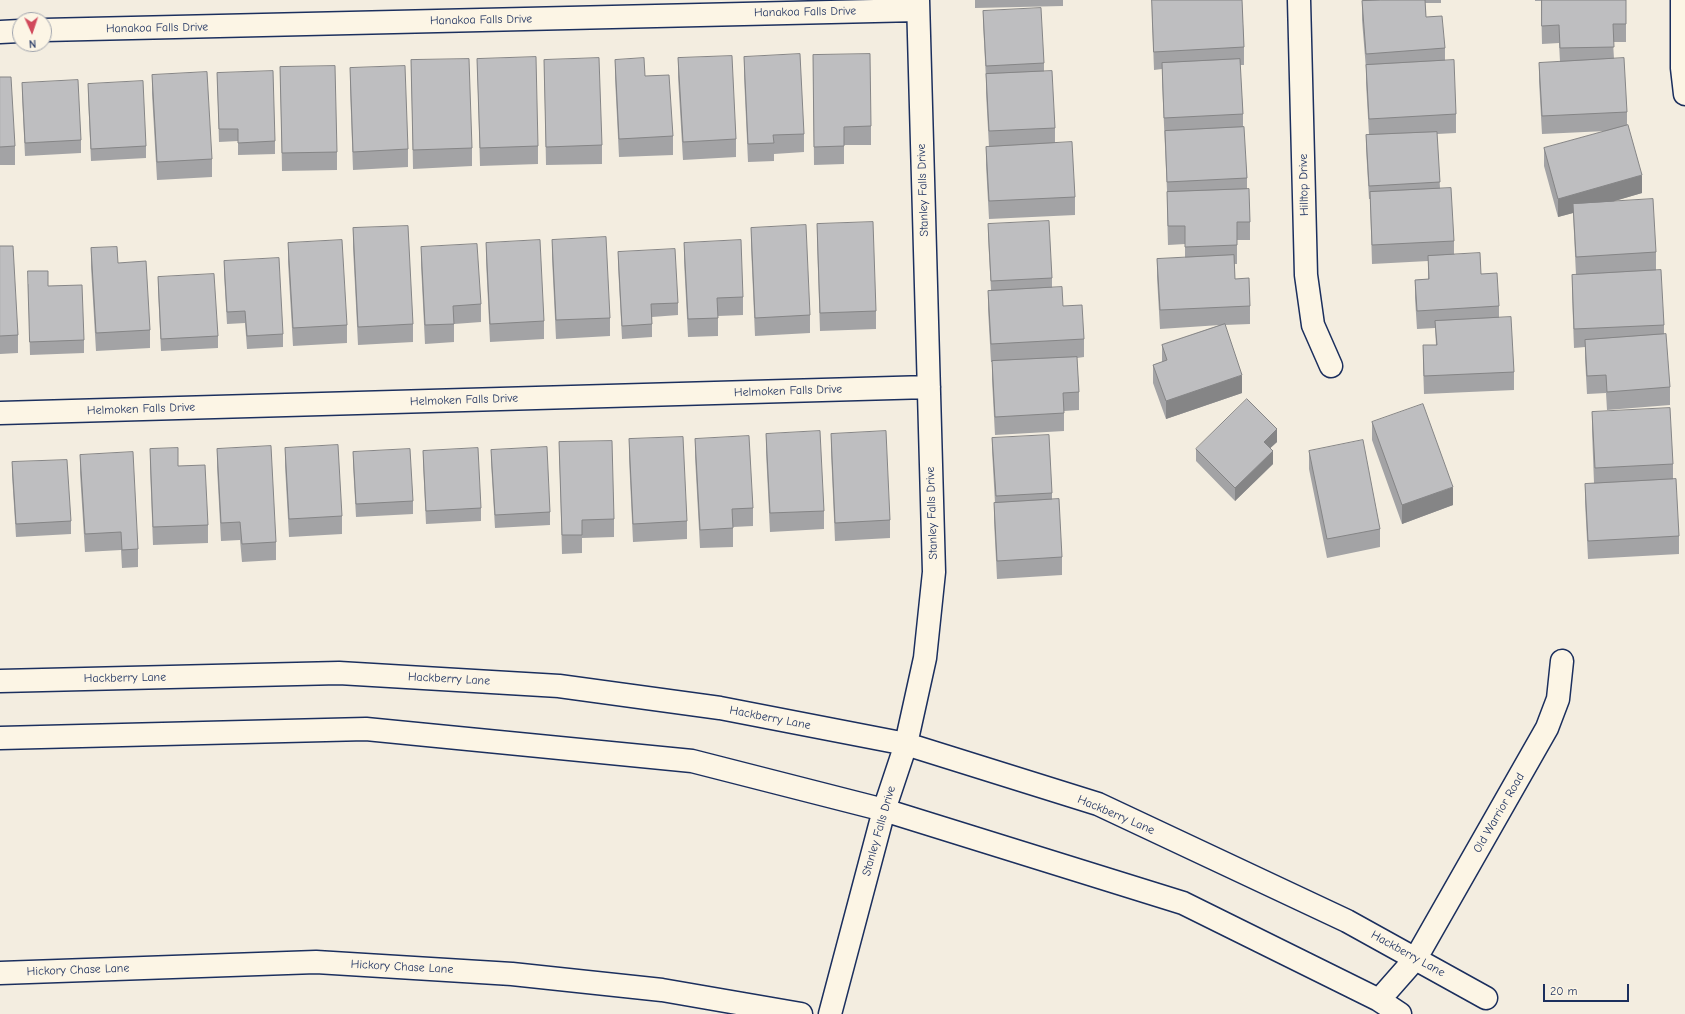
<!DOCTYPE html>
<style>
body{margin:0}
#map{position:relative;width:1685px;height:1014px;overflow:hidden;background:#f3ede0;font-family:"Comic Neue",sans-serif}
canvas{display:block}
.north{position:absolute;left:12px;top:12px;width:40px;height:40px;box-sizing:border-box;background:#fcf5e5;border:1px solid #a2a6af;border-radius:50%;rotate:177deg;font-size:11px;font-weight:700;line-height:16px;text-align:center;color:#1b2f5e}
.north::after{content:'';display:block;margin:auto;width:14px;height:18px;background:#d1495b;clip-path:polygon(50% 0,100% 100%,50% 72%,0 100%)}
.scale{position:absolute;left:1543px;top:984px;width:86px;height:18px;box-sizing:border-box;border:2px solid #1b2f5e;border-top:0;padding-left:5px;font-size:12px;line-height:14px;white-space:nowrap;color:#1b2f5e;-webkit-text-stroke:3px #fcf5e5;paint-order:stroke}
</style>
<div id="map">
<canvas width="1685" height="1014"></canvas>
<div class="north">N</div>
<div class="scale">20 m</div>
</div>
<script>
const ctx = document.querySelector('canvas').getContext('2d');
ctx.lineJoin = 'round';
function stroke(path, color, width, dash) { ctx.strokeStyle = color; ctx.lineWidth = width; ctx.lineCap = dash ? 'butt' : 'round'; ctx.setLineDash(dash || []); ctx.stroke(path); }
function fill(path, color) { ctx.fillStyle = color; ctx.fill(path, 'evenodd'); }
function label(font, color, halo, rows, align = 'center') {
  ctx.font = font + ' "Comic Neue",sans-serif'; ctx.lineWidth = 3; ctx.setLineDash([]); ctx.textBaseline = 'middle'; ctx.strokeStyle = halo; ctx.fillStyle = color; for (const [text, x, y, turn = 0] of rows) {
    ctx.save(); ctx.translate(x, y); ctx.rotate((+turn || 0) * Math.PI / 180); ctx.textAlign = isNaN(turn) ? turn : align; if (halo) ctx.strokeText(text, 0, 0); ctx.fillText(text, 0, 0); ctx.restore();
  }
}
const street = new Path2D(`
 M1299,0L1306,275L1313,325L1331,366
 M1682,0V68L1685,94
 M44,30L918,10
 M0,32L20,31
 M0,413L929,387
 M0,681L339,673L559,686L720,708L906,744L1098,804L1347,921L1486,998
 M0,738L366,729L692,761L884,810L1183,903L1379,1000L1400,1014
 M0,973L316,962L512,974L662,990L801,1014
 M1379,1000L1416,958L1547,728L1558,699L1562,661
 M830,1014L884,810L906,744L925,658L934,572L918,0`);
const wall = new Path2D(`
 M975,0H1063V6L975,8Z
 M1152,0H1242L1244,47V65H1240L1243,114V127L1247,178V189L1250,222V240H1237V264H1234L1235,279L1250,306V324L1225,325L1242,393L1166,419L1153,383V365L1162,362V345L1220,325L1160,329L1157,277V259L1185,258V244L1168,245L1167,210V191L1162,81V69L1154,70L1152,15Z
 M1363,0H1441V3H1425L1426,17L1445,48V60L1456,114V133L1437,134L1440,188L1454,241V254L1481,274L1499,306V318L1514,372V390L1424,394L1423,364V345H1436L1435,328L1417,329L1415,298V280L1428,279V261L1372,264L1370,199H1369L1366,148V135H1369L1366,83V69L1362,20V1H1363Z
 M1535,0H1626V42H1613L1614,59L1627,112V125L1642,193L1614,201L1656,252V270L1664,325V334L1670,387V405L1607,410L1606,393L1587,394L1585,358V347L1574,348L1572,293V275H1576L1573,213L1558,217L1544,166V148L1606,131L1542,134L1539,81V63L1560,62L1559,43L1542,44L1541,1H1535Z
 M983,11L1044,63V71L1055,128V143L1075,197V215L989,219L986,165V147H989L986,93V79L983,23Z
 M813,55L871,126V145H844V164L814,165Z
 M744,57L804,134V152L774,154V161L748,162L744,76Z
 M678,58L736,139V157L683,160L678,77Z
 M477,59L538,146V164L480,166Z
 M411,60L472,148V166L413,169Z
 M544,60L602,145V164L546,165Z
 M615,60L645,76L673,136V155L619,157L615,78Z
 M280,67L337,152V170L282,171Z
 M350,68L408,149V167L353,170L350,87Z
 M217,73L275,141V154L238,155V141L219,142Z
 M152,75L212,159V177L157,180L152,94Z
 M0,77L15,146V165H0Z
 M22,83L81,140V153L25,156L22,95Z
 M88,84L146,146V158L91,161L88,96Z
 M817,224L876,311V329L820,331L817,242Z
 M988,224L1052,278V287L1063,306L1084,339V357L1077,358L1079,392V410L1064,411V431L995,435L992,380V362H991L988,309V291L991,290L988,237Z
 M353,228L413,324V342L358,345L353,247Z
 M751,228L810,315V333L755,336L751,246Z
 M552,240L610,318V336L556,339L552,258Z
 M288,243L347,325V343L293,346L288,262Z
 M486,243L544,321V339L490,342L486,261Z
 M684,243L743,297V315L718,316V336L688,337L684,261Z
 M0,246L18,335V353L0,354Z
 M421,247L481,304V322L454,324V342L425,344L421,265Z
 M91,248L118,263L150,330V348L96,351L91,267Z
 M618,252L678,303V315L652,317V337L622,339L618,265Z
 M224,261L283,334V347L247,349L245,323L227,324L224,274Z
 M158,277L218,336V348L161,351L158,290Z
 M28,284L48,286L84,340V353L30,355Z
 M1592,412L1673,464V479L1679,536V554L1588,559L1585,502V484L1594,483L1592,431Z
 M1372,422L1453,505L1402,524L1372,440Z
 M766,434L824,511V529L770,532L766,452Z
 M831,434L890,520V538L835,541L831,452Z
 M992,438L1052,493V500L1062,557V575L997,579L994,521V503H995L992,450Z
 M629,439L687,521V539L633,542L629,458Z
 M695,439L753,508V526L733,527V547L700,548L695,457Z
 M559,442L614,519V537L582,538V553L562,554Z
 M1277,442L1270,448L1273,464L1235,501L1196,461V449Z
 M285,448L342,516V534L289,537L285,466Z
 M150,449L178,466L208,525V543L153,545L150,467Z
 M217,449L276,542V560L242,562L240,540L221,541L217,467Z
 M491,450L550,512V525L495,528L491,462Z
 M423,451L481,508V521L426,524L423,463Z
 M1309,451L1380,529V547L1327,558L1309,469Z
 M353,452L413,501V514L356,517L353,464Z
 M80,455L138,549V567L122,568L121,550L85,552L80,473Z
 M12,462L71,521V534L16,537L12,475Z`);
const shadedWall = new Path2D(`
 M1642,175V193L1574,213L1573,204V213L1558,217V199Z
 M1242,375V393L1166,419V401Z
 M1277,429V442L1264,454V442Z
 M1273,451V464L1235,501V488Z
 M1453,487V505L1402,524V505Z`);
const building = new Path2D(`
 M1152,0H1242L1244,47L1154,52Z
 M1381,0H1425L1426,17L1442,16L1445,48L1366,54L1362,1Z
 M1542,0H1626V24H1613L1614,47L1560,48L1559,25L1542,26Z
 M1041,8L1044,63L986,66L983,11Z
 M800,54L804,134L773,135L774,143L748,144L744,57Z
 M870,54L871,126L844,127V146L814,147L813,55Z
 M732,56L736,139L683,142L678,58Z
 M536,57L538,146L480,148L477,59Z
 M599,58L602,145L546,147L544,60Z
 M644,58L645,76L669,75L673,136L619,139L615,60Z
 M1624,58L1627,112L1542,116L1539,63Z
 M469,59L472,148L413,150L411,60Z
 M1240,59L1243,114L1164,118L1162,63Z
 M1454,60L1456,114L1369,119L1366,65Z
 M335,66L337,152L282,153L280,67Z
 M405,66L408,149L353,152L350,68Z
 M273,71L275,141L238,143V129H219L217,73Z
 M1052,71L1055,128L989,131L986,74Z
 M207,72L212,159L157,162L152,75Z
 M0,77H11L15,146L0,147Z
 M78,80L81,140L25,143L22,83Z
 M143,81L146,146L91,149L88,84Z
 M1628,125L1642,175L1558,199L1544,148Z
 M1244,127L1247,178L1167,182L1165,131Z
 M1437,132L1440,182L1369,186L1366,135Z
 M1072,142L1075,197L989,201L986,147Z
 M1451,188L1454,241L1372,245L1370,192Z
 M1249,189L1250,222H1237V245L1185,247V226H1168L1167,192Z
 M1653,199L1656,252L1576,257L1573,204Z
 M1049,221L1052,278L991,281L988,224Z
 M873,222L876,311L820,313L817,224Z
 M806,225L810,315L755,318L751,228Z
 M408,226L413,324L358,327L353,228Z
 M606,237L610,318L556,320L552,240Z
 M342,240L347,325L293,328L288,243Z
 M540,240L544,321L490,324L486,243Z
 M741,240L743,297L717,298L718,318L688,319L684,243Z
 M477,244L481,304L453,306L454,324L425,325L421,247Z
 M0,246H13L18,335L0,336Z
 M117,247L118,263L146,261L150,330L96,333L91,248Z
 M675,249L678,303L651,304L652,324L622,326L618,252Z
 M1480,253L1481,274L1497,273L1499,306L1417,311L1415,280L1429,279L1428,256Z
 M1234,255L1235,279L1249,278L1250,306L1160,310L1157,259Z
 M279,258L283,334L247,336L245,311L227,312L224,261Z
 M1661,270L1664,325L1574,329L1572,275Z
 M28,271H48V286L82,285L84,340L30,342Z
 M214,274L218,336L161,339L158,277Z
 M1062,287L1063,306L1082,305L1084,339L991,344L988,291Z
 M1511,317L1514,372L1424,376L1423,345H1437L1435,321Z
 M1225,324L1242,375L1166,401L1153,365L1167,360L1162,345Z
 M1666,334L1670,387L1607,392L1606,375L1587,376L1585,340Z
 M1077,357L1079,392L1063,393L1064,413L995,417L992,361Z
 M1247,399L1277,429L1264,442L1273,451L1235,488L1196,449Z
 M1423,404L1453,487L1402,505L1372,422Z
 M1670,408L1673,464L1595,468L1592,412Z
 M820,431L824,511L770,513L766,434Z
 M886,431L890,520L835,523L831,434Z
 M1049,435L1052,493L996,496L992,438Z
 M749,436L753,508L732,509L733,528L700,530L695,439Z
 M683,437L687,521L633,524L629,439Z
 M1363,440L1380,529L1327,539L1309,451Z
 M612,441L614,519L582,520V535H562L559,442Z
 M338,445L342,516L289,519L285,448Z
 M271,446L276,542L242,544L240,522L221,523L217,449Z
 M547,447L550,512L495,515L491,450Z
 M178,448V466L205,465L208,525L153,527L150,449Z
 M478,448L481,508L426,511L423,451Z
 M410,449L413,501L356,504L353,452Z
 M133,452L138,549L122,550L121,532L85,534L80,455Z
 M67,460L71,521L16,524L12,462Z
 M1676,479L1679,536L1588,541L1585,484Z
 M1059,499L1062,557L997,561L994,503Z`);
const streetNames = [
 ["Hanakoa Falls Drive",805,12,-1],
 ["Hanakoa Falls Drive",481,20,-1],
 ["Hanakoa Falls Drive",157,28,-1],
 ["Hilltop Drive",1304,185,-91],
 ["Stanley Falls Drive",923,190,-92],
 ["Helmoken Falls Drive",788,391,-2],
 ["Helmoken Falls Drive",464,400,-2],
 ["Helmoken Falls Drive",141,409,-2],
 ["Stanley Falls Drive",932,513,-92],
 ["Hackberry Lane",125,678,-1],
 ["Hackberry Lane",449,679,3],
 ["Hackberry Lane",770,718,11],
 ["Old Warrior Road",1499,813,-60],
 ["Hackberry Lane",1116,815,23],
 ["Stanley Falls Drive",879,831,-74],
 ["Hackberry Lane",1408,954,29],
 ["Hickory Chase Lane",402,967,3],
 ["Hickory Chase Lane",78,970,-2]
];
stroke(street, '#1b2f5e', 25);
stroke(street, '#fcf5e5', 22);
fill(wall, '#a3a3a5');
fill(shadedWall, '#858586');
fill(building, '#bebec0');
stroke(building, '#858586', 1);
label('12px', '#1b2f5e', '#fcf5e5', streetNames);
</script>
